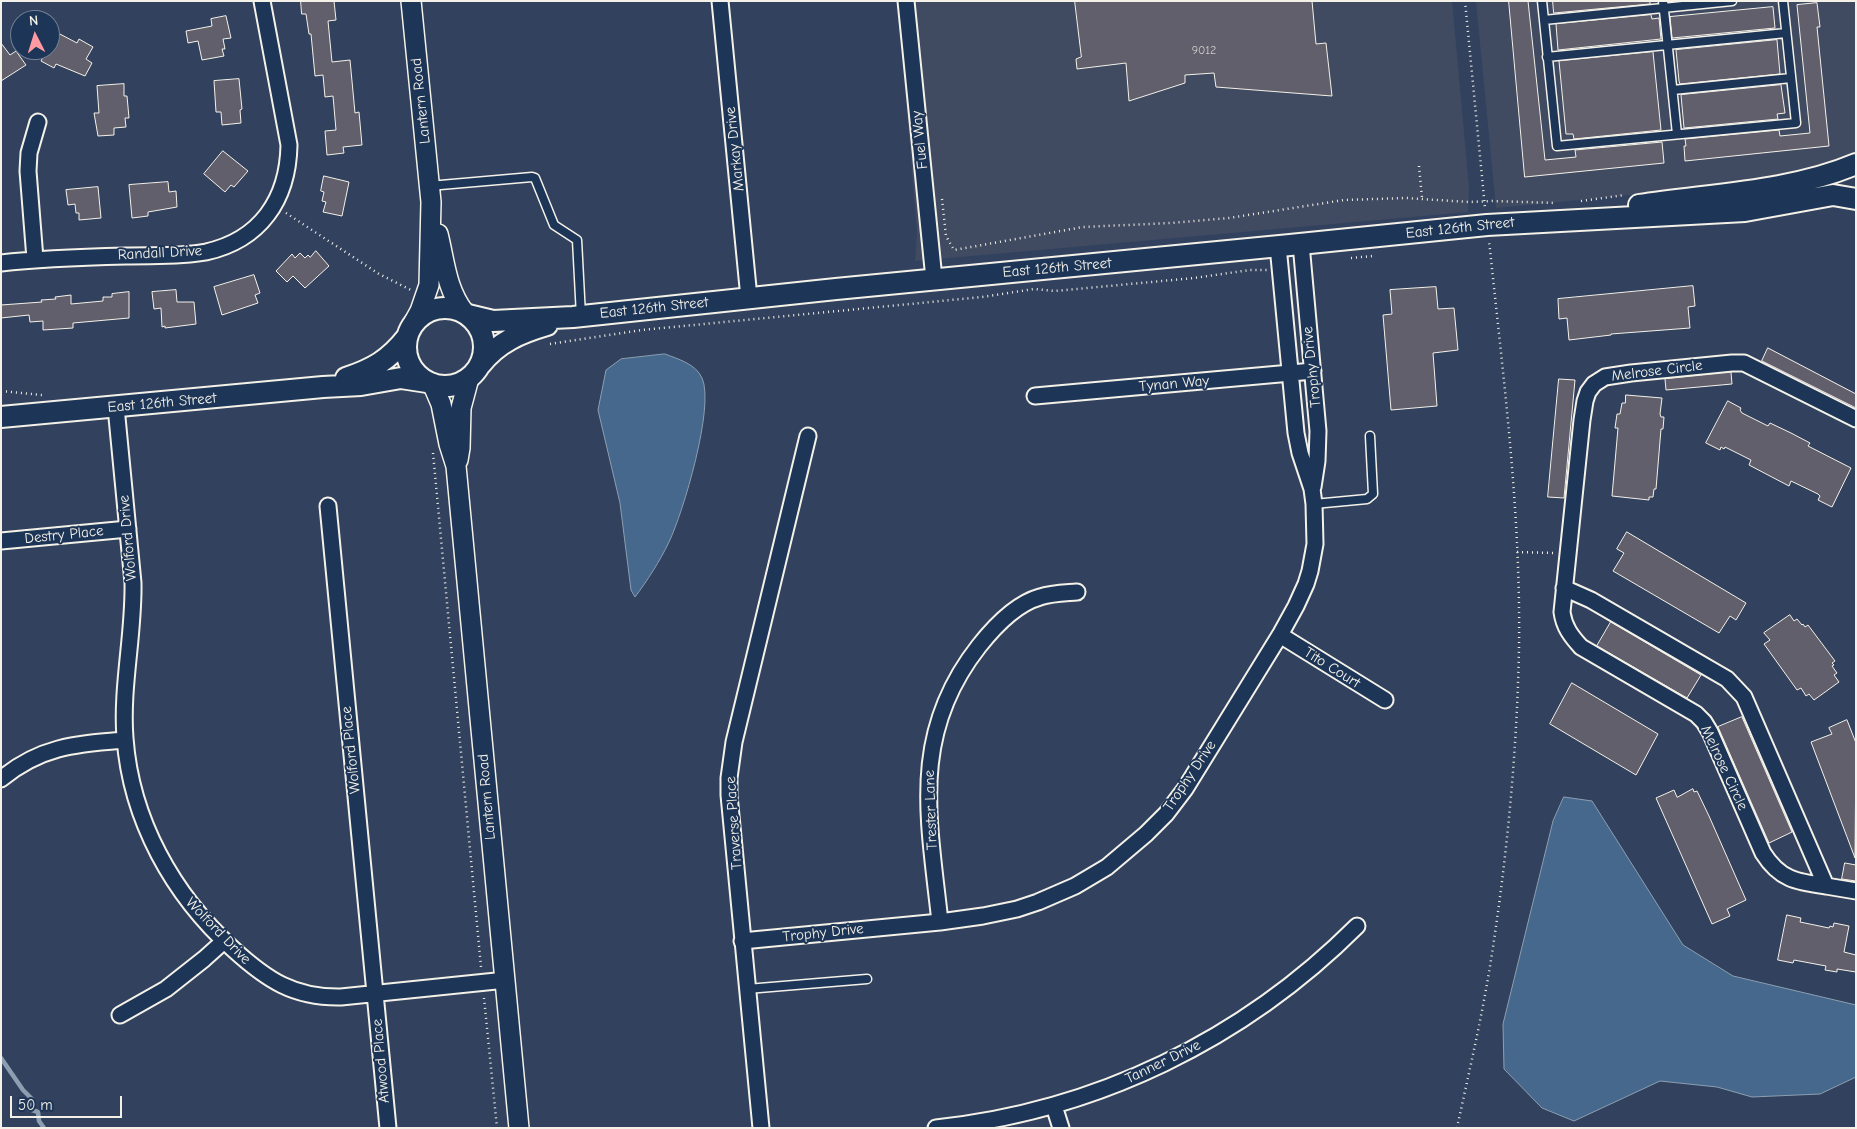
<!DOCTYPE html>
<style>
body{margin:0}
#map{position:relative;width:1857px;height:1129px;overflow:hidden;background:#32425e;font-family:"Comic Neue",sans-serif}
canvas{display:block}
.frame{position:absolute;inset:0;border:2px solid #f4f1e8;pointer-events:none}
.north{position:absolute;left:10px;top:10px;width:50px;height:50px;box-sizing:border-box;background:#1d3557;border:1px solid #738091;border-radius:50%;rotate:355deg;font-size:14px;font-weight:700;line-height:20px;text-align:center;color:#f4f1e8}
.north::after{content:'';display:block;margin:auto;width:18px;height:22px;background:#ff9aa2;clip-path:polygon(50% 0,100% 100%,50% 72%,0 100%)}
.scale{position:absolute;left:10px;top:1096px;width:112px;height:22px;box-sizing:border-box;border:2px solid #f4f1e8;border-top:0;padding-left:6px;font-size:15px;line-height:18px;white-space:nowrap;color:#f4f1e8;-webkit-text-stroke:4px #1d3557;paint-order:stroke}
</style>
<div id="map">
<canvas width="1857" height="1129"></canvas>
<div class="frame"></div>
<div class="north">N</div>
<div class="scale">50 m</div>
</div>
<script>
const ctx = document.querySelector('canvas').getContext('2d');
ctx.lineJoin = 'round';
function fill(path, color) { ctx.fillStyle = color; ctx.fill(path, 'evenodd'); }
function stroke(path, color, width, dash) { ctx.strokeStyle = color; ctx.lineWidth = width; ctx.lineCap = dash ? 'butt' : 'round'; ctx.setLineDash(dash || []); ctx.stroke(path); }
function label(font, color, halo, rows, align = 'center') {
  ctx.font = font + ' "Comic Neue",sans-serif'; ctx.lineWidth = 4; ctx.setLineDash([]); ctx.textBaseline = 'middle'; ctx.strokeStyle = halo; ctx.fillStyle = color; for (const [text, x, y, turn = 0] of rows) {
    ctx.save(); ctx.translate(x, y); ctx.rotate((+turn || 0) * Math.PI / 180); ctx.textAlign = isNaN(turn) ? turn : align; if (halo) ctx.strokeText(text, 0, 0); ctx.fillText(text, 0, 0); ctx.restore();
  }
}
const built = new Path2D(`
 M898,1H1452L1469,188L1468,212L915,261L917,233Z
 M1476,1H1856V173L1496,208Z`);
const water = new Path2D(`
 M665,354C678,359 696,364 702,378C715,406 683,513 669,542C660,561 647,581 635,597L631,590L620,503L598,410L606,370L621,359Z
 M1564,797L1592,801L1683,945L1733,976L1856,1005V1077L1820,1094L1752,1097L1717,1087L1660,1081L1574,1121L1542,1108L1504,1069L1503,1024L1553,821Z`);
const stream = new Path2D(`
 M1,1058L23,1090L32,1099L29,1109L38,1112L39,1121L44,1128`);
const building = new Path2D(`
 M301,1H334L336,20L328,21L332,62L350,60L355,113L359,112L362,145L343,147L344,153L327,155L325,131L336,130L333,96L325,97L323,75L315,76L311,34H309L306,14H302Z
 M1075,1H1312L1316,44L1326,43L1332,96L1216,87L1214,73L1185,75V83L1129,101L1126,63L1077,69L1076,59L1081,57Z
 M1509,1H1528L1545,160L1576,157L1575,150L1662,142L1664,163L1525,177Z
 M1553,1H1650V4L1554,13Z
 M1817,3L1820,27H1817L1829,146L1685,161L1684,146H1686L1685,139L1779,130L1780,136L1810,133L1797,5Z
 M1773,7L1775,28L1672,38L1670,17Z
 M1651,15L1652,19L1659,18L1661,39L1558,50L1556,24Z
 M226,16L231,38L223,39L225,49H222L224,56L202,60L198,41L188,43L186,31L212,26L211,19Z
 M56,32L77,43L79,39L93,47L86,59L92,63L85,76L56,64L54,68L41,61L47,50H50V44Z
 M1777,40L1780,74L1680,84L1679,81L1676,50Z
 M1,43L10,55L16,51L26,65L1,81Z
 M1653,52L1661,130L1574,139L1573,134H1566L1559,61Z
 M239,79L242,109L240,110L241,123L222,125L221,112H216L214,81Z
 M124,84V96H127L129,118H125L126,127L114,128V135L98,136L94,113H99L97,86Z
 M1781,85L1785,113L1777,114L1778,119L1684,128L1681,95Z
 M223,151L248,171L234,187L231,185L225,192L204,174Z
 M324,176L349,182L342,216L323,212L326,202L322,201L324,192L321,191Z
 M168,182L169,192L176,191L177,207L148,212V216L132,218L129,185Z
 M98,187L101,218L79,220V213H76L75,204L68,205L66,190Z
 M316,251L329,266L305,288L293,276L287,282L276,271L292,254L295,258L300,253L305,258L308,255L310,257Z
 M254,275L260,293L255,295L258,303L222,315L214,287Z
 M1693,286L1695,306L1688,307L1690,328L1611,334V335L1569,340L1567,318L1559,319L1558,299Z
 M1436,287L1438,309L1454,308L1458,350L1433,353L1437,406L1391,410L1383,315L1392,314L1390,290Z
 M176,290L177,302H194L196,324L165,328V326L162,327L161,308L154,309L152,292Z
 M129,292V318L73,323V328L43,330V321L30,322L29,315L1,318V305L42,302L41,300L56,299L55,297L71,295V304L103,301V297H112V294Z
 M1768,348L1856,394V408L1762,361Z
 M1731,372L1732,384L1666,390L1665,379Z
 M1559,379L1575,380L1564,498L1548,497Z
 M1626,395L1662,398L1660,414L1661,417H1664L1663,429H1661L1656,489H1654L1653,497H1649V500L1612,496L1618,428H1615L1617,414H1620L1622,403H1625Z
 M1728,401L1741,408L1740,410L1742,413L1768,426L1770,423L1791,433L1810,443L1808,446L1851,468L1832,507L1818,500L1820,496L1818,494L1791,481L1789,486L1749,465L1751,460L1725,447L1724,449L1721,447L1720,450L1706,443Z
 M1627,532L1746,603L1736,620L1730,616L1719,633L1613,571L1624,553L1617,549Z
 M1790,615L1794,621L1797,619L1802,625L1803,624L1805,627L1808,625L1835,661L1832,663L1834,665L1832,666L1837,673L1834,675L1839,682L1814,700L1809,694L1806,696L1801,688L1797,690L1764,644L1770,640L1764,633Z
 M1611,622L1701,675L1687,698L1597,646Z
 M1572,683L1658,734L1636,775L1550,724Z
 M1742,717L1792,832L1769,843L1718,727Z
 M1847,720L1856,743L1855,858L1811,742L1832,734L1829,728Z
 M1693,789L1694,792L1697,791L1709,816L1746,900L1727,909L1730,916L1712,924L1656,798L1674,790L1677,797Z
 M1845,863L1856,865V881L1842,879Z
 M1787,915L1801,918L1800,922L1829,928L1830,926L1833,927L1834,923L1849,926L1844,952L1856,955V972L1837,969V972L1825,970L1826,966L1794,960L1793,963L1778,960Z`);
const path = new Path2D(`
 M1465,1L1485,208
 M1419,166L1422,198
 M942,199L946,236L954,250L1083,227L1171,223L1229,218L1344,200L1406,198L1469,202L1492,201L1556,203
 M1581,201L1625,195
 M286,213L379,274L411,290
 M1351,258L1373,256
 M550,344L642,330L982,297L1034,289L1055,291L1194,278L1250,270H1267
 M1,391L42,395
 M433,453L481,967
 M1517,552L1553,553
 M484,998L497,1128
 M1457,1128C1469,1072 1482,1017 1491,960C1507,857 1517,752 1519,648C1521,511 1503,376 1489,240`);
const service = new Path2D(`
 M1542,1L1557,146L1796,123L1783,1
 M1663,1L1677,134
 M1544,20L1732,1
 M1547,57L1786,33
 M1673,90L1791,78
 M429,186L532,177L535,178L554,225L577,240L581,316
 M1314,504L1367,499L1373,494L1370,436
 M747,989L867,979`);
const minor = new Path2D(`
 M720,1L749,298
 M906,1L934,279
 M1301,244L1318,431L1317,461L1313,487
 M35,259L28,171L29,153L38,122
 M1,263C43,258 84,257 126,256C152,255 180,257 206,252C260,240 288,200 289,145L262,1
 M1035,396L1313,371
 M116,407L133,583C134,635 121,687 125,738C131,820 173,895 233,949C267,980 294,998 341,997L506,980
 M328,506L388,1128
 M1,541L128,529
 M1564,588L1591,600L1727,679L1744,697L1826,886L1856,891
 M1280,635L1385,700
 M1,779C41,746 76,744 125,740
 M1826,886C1797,882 1780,880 1763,853L1710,732L1704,722L1696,714L1581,647C1571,636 1564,627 1562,612L1582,420L1585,401L1588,392L1594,384L1605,377L1631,373L1732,363H1744L1856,419
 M940,922C929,819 909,735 979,646C994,627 1015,604 1040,597C1052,593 1065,593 1077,592
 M742,941L940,922L983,916L1017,909L1038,902L1075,886L1107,867L1146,834L1166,814L1185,789L1280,635L1296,606L1306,584L1310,571L1315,544L1314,504L1312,489L1300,453L1296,433L1278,246
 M120,1015L166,989L204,959L224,941
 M1054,1106L1061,1128
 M761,1128L729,795V778L734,742L808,436
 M936,1128C1096,1111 1243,1040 1357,926`);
const tertiary = new Path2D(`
 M411,1L431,202L429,285L420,311L414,322
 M438,234C445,262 446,288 464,312
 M432,383L441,404L449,444L456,466L519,1128
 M458,460L460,448L461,408L469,378`);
const secondary = new Path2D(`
 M1639,205C1709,194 1790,192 1856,164
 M406 347a39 39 0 1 1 78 0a39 39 0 1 1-78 0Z
 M468,315L493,321L573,317L836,289L1290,245L1487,225L1745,211L1833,195L1856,199
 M480,365C498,342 520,333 547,325
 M346,378C373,369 389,360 407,337
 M1,417L323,387L361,385L401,378L427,382`);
const numberNames = [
 ["9012",1204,51]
];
const streetNames = [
 ["Lantern Road",421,101,-96],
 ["Fuel Way",920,140,-96],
 ["Markay Drive",735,149,-96],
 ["East 126th Street",1460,228,-6],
 ["Randall Drive",160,253,-3],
 ["East 126th Street",1057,268,-5],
 ["East 126th Street",654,308,-6],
 ["Trophy Drive",1312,367,-96],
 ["Melrose Circle",1657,371,-7],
 ["Tynan Way",1174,384,-5],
 ["East 126th Street",162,403,-5],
 ["Destry Place",64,535,-6],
 ["Wolford Drive",128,538,-95],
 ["Tito Court",1332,668,32],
 ["Wolford Place",351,750,-96],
 ["Melrose Circle",1724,768,65],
 ["Trophy Drive",1190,776,-56],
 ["Lantern Road",487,797,-95],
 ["Trester Lane",931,810,-92],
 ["Traverse Place",734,823,-94],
 ["Wolford Drive",218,931,46],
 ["Trophy Drive",823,933,-6],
 ["Atwood Place",381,1061,-95],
 ["Tanner Drive",1163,1062,-26]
];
fill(built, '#404b62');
fill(water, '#47688d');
stroke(water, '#8c9fb1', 1);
stroke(stream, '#8c9fb1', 4.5);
fill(building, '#625f6d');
stroke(building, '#f4f1e8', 1);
stroke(service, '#f4f1e8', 11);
stroke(minor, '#f4f1e8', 19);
stroke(tertiary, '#f4f1e8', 22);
stroke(secondary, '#f4f1e8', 24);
stroke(path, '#f4f1e8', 2.5, [1, 4]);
stroke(service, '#1d3557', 8);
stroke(minor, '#1d3557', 15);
stroke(tertiary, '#1d3557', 19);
stroke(secondary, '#1d3557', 20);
label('12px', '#d0ccc9', null, numberNames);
label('15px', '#f4f1e8', '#1d3557', streetNames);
</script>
